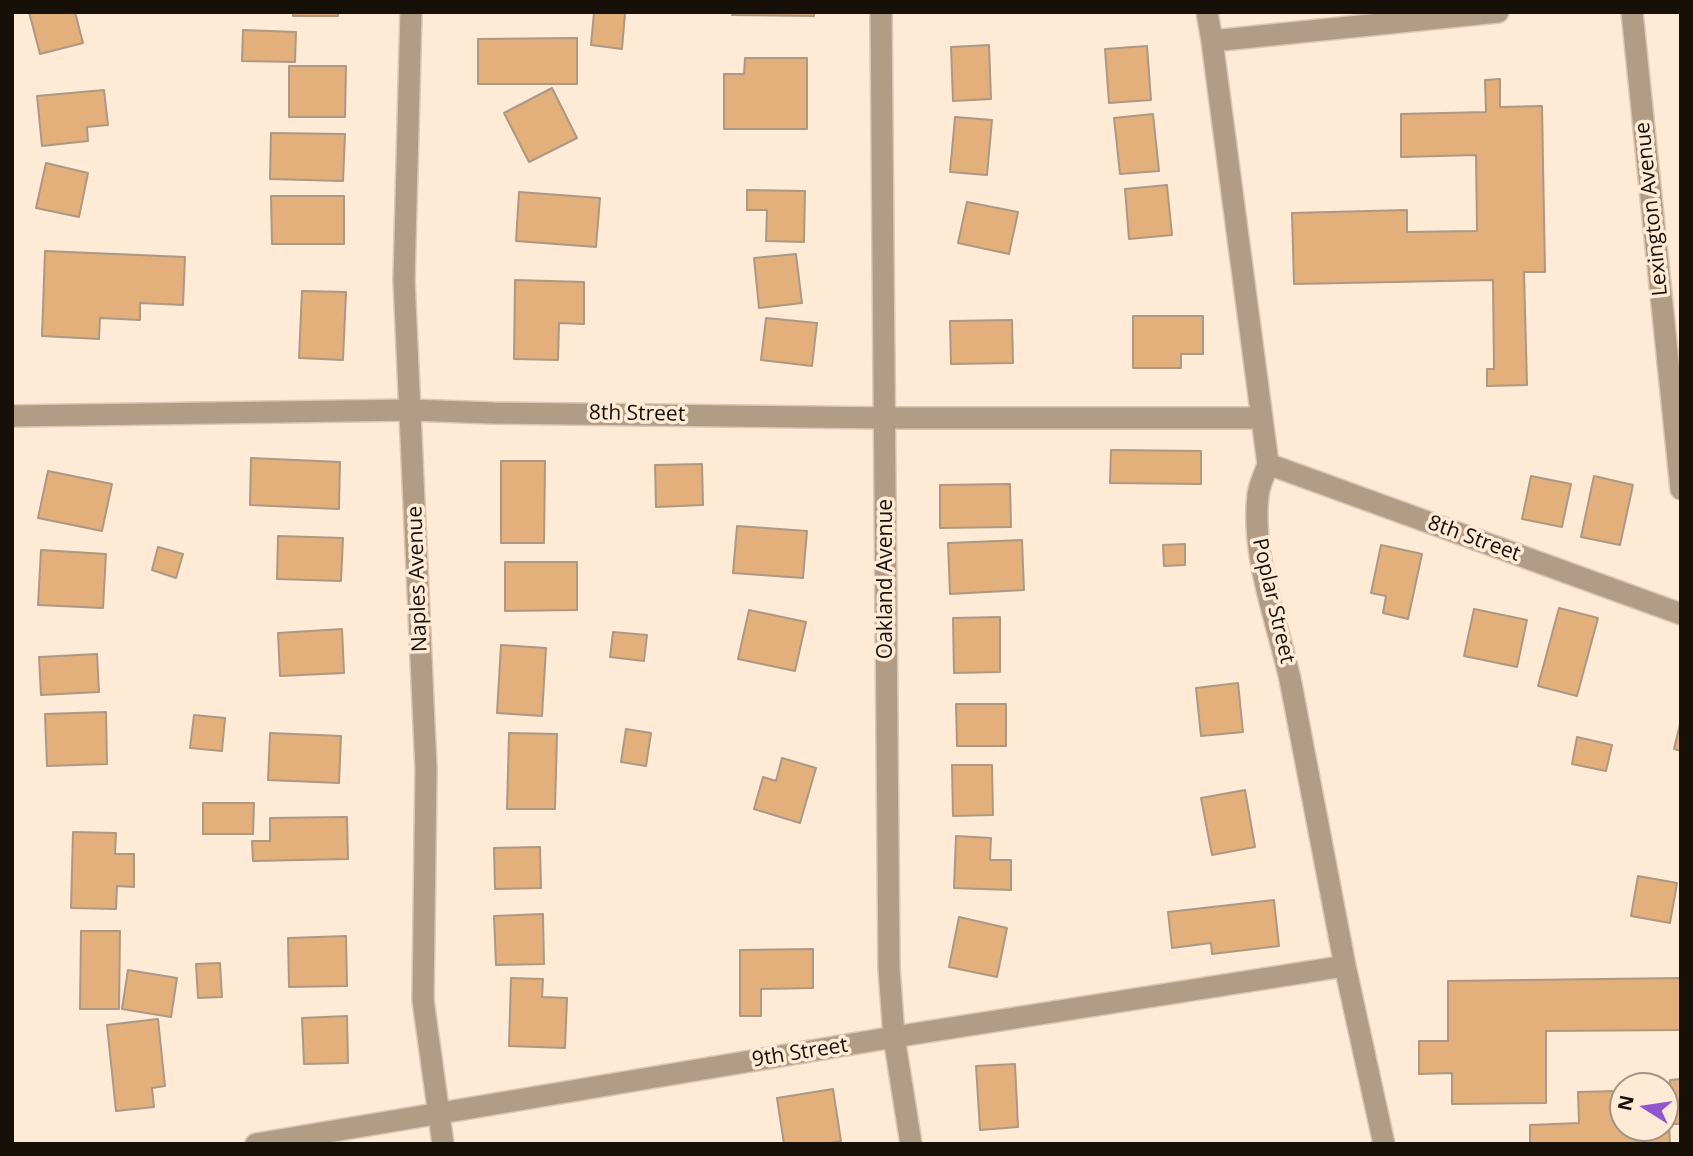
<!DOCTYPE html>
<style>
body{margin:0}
#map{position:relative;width:1693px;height:1156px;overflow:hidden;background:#ffead6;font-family:"Open Sans",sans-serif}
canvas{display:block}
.frame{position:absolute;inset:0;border:14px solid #171009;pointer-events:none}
.north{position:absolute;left:1609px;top:1072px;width:70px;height:70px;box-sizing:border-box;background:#ffead6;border:2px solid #a29384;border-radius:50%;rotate:282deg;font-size:19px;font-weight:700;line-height:28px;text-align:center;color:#171009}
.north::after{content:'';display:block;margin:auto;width:24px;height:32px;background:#8e57cf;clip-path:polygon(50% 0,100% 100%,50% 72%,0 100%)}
</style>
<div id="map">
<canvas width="1693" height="1156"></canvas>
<div class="frame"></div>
<div class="north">N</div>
</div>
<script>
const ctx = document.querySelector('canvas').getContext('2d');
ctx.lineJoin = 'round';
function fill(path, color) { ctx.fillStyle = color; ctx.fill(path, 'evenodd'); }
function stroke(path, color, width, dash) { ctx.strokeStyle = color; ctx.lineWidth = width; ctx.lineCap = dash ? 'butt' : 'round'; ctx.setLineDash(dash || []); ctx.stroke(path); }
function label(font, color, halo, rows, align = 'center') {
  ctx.font = font + ' "Open Sans",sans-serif'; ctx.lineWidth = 7; ctx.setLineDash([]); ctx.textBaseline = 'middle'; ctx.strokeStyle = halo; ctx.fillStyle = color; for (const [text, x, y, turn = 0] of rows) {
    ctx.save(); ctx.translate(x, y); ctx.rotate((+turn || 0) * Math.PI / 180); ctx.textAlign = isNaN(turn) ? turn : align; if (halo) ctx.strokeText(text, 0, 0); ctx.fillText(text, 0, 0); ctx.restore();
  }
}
const building = new Path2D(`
 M29,12H75L83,43L40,54Z
 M293,12H338V16H293Z
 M594,12L625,13L622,49L591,45Z
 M732,12H814V16L732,15Z
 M243,30L296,32L295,62L242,61Z
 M577,38V84H478V39Z
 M989,45L991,99L953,101L951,47Z
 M1147,46L1151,100L1109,103L1105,49Z
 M745,58H807V129H724V74H744Z
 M289,66H346L345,117H289Z
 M1500,79V107L1542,106L1545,272H1524L1527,385L1487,386V369H1494L1493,280L1294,284L1292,213L1407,210V232L1477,231L1476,155L1401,157V114L1486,112L1485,80Z
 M552,88L577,138L529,162L504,113Z
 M104,90L108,125L87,127L88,141L42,146L37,96Z
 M1153,114L1159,171L1120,174L1114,118Z
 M955,117L992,120L987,175L950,172Z
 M271,133L345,134L343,181L270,179Z
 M46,163L88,173L79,217L36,208Z
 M1167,185L1172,235L1129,239L1125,189Z
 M747,190L805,191L804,242L766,241L767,210H747Z
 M519,192L600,198L596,247L516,241Z
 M271,196H344V244H272Z
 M967,202L1018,212L1009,254L958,243Z
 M45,251L185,257L183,305L140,303V320L100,318L99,339L42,336Z
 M796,254L802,303L759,308L754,258Z
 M515,280L584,282V324L559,323L558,360L514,359Z
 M302,291L346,292L343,360L299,358Z
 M1133,316H1203V354H1181V368H1133Z
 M766,318L817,323L812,366L761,360Z
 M1012,320L1013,363L951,364L950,321Z
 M1111,450L1201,451V484L1110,483Z
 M251,458L340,462L339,509L250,505Z
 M501,461H545L544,543H501Z
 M702,464L703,505L656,507L655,465Z
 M48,471L112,484L102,531L38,518Z
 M1531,476L1571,484L1562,527L1522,519Z
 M1594,476L1633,485L1620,545L1581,537Z
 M1010,484L1011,527L940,528V485Z
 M737,526L807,531L803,578L733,573Z
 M278,536L343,538L341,581L277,579Z
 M1022,540L1024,590L950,594L948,543Z
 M1185,544V565L1164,566L1163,545Z
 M1381,545L1422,554L1408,619L1383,613L1386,596L1371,593Z
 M158,547L183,554L176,578L152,570Z
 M41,550L106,554L103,608L38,605Z
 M505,562H577V610L505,611Z
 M1559,608L1598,618L1577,696L1538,686Z
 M1474,609L1527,620L1517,667L1464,656Z
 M749,610L806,622L795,671L738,659Z
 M1000,617V672L954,673L953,618Z
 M342,629L344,673L280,676L278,633Z
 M613,632L647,635L644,661L610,657Z
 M501,645L546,648L542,716L497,713Z
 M97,654L99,692L41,695L39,657Z
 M1238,683L1243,732L1201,736L1196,688Z
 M956,704H1006V746H957Z
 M106,712L107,764L47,766L45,714Z
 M194,715L225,718L222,751L190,748Z
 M1681,720V751L1674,749Z
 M626,729L651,733L646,766L621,762Z
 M270,733L341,736L339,783L268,780Z
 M509,733L557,734L555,809H507Z
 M1577,737L1612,745L1606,771L1572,764Z
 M782,758L816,768L800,823L754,809L763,777L776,781Z
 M952,765H992L993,815L953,816Z
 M1245,790L1255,847L1212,855L1201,798Z
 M203,803H254L253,834H203Z
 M347,817L348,859L253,861L252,841H270V818Z
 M73,832L116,833L115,854H134V887L117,886L116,909L71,908Z
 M956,836L991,838L990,860H1011V890L954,888Z
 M540,847L541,888L495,889L494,848Z
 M1638,876L1677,883L1670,923L1631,916Z
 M1274,900L1279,946L1212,954L1211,943L1172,948L1168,912Z
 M543,914L544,964L496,965L494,916Z
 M959,917L1007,928L997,977L949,967Z
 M81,931H120L119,1009H80Z
 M346,936L347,986L289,987L288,938Z
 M813,949V988L761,989V1016H740V950Z
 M220,963L222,997L198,998L196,964Z
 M128,970L177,978L171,1017L122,1009Z
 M511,978L543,979L542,997L567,998L565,1048L509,1046Z
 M1681,978V1030L1546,1031V1103L1452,1104V1073L1419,1074V1041H1448V981Z
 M347,1016L348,1063L304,1064L302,1018Z
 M158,1019L165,1086L152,1088L154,1107L116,1111L107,1025Z
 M1015,1064L1018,1127L980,1130L976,1066Z
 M1681,1079V1124H1669L1670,1144H1530V1125L1579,1123L1578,1092L1618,1091L1619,1112H1623V1128H1665V1111L1671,1110L1670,1080Z
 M833,1089L841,1141L824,1144H784L777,1098Z`);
const street = new Path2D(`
 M411,12L404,280L426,769L423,1000L443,1144
 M881,12L889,968L894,1037L911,1144
 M1207,12L1212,41L1268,464C1265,474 1259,485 1258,495C1251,555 1277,621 1290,679L1345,966L1384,1144
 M1632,12L1681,489
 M1212,41L1498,12
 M12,416L411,410L493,413L885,418H1262
 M1268,464L1681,614
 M256,1144L894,1037L1345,966`);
const streetNames = [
 ["Lexington Avenue",1652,209,-96],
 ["8th Street",637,414,1],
 ["8th Street",1474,539,20],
 ["Naples Avenue",418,579,-92],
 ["Oakland Avenue",886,579,-90],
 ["Poplar Street",1273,601,77],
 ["9th Street",800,1053,-9]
];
fill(building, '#e3b07b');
stroke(building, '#ab9885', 2);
stroke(street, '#dac7b5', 24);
stroke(street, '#b29c86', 21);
label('21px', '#171009', '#ffead6', streetNames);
</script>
